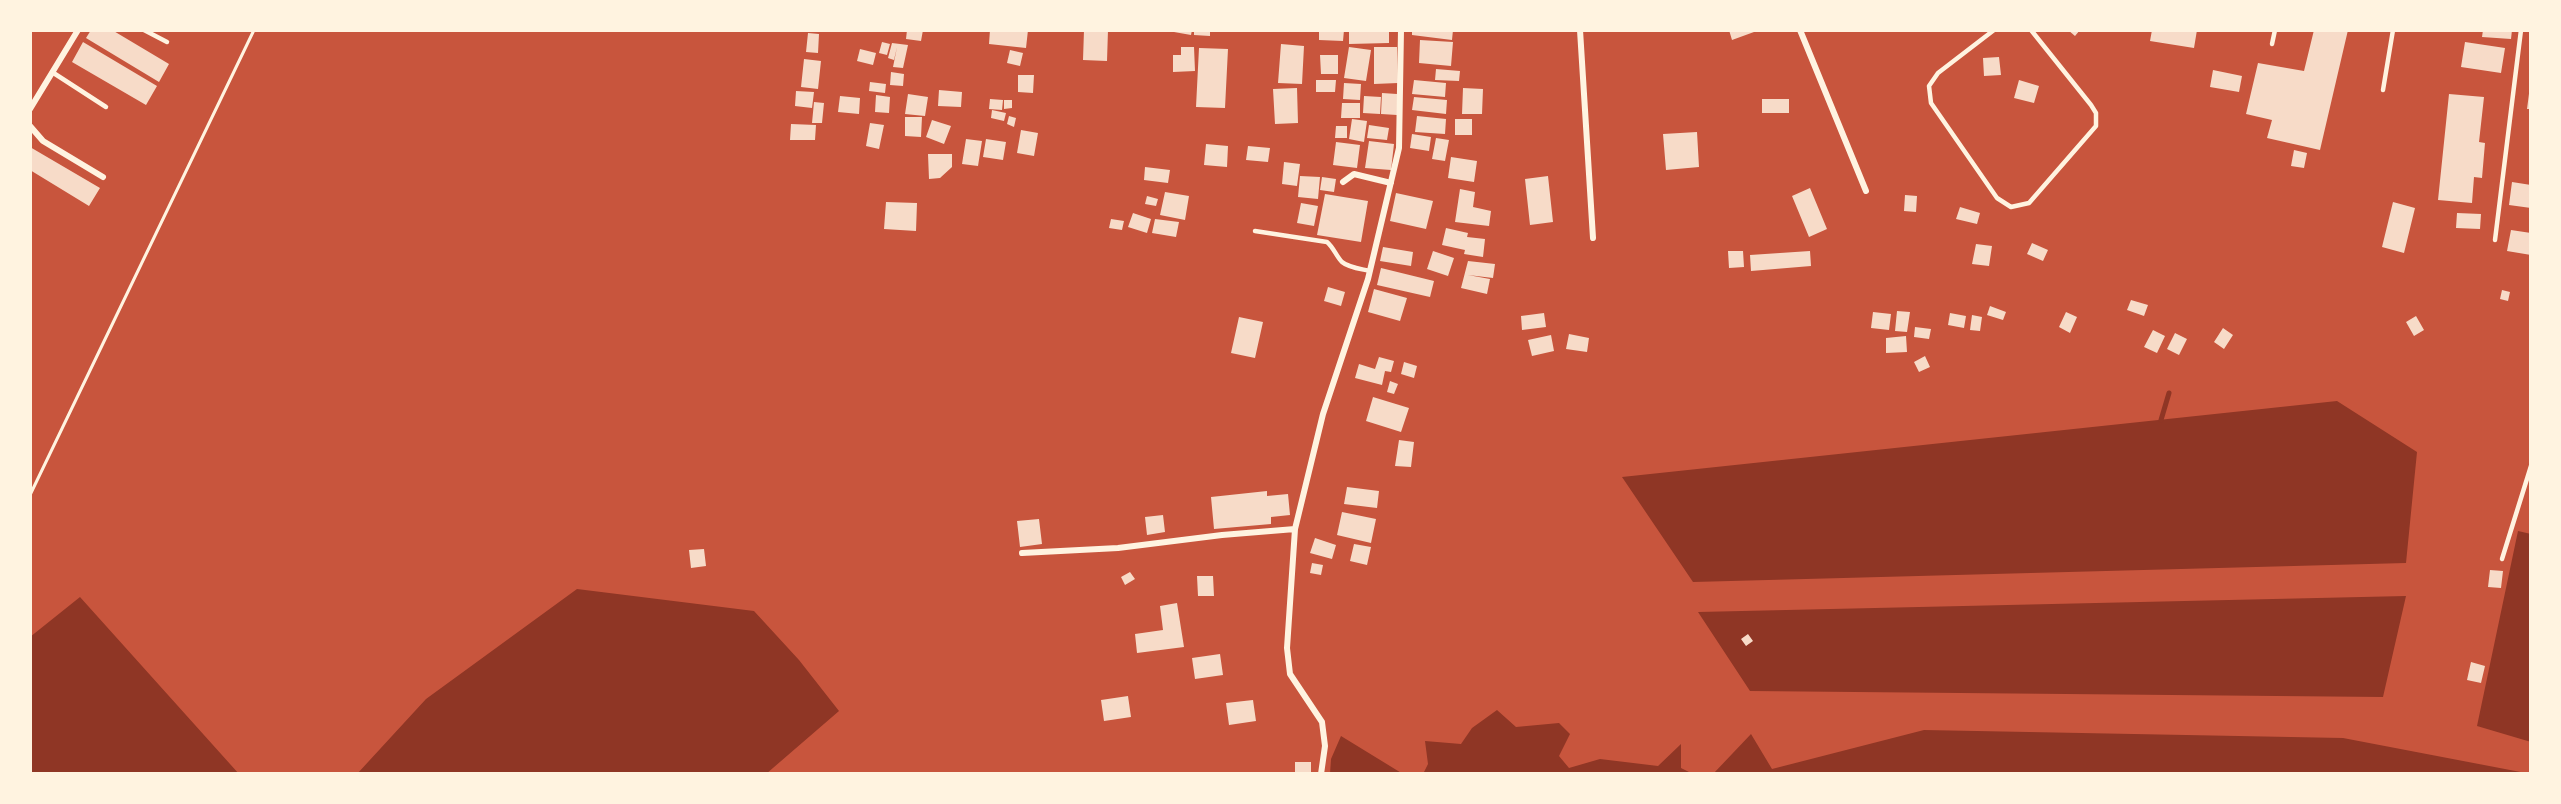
<!DOCTYPE html>
<style>
body{margin:0}
#map{position:relative;width:2561px;height:804px;overflow:hidden;background:#c8553d;font-family:Georgia,serif}
canvas{display:block}
.frame{position:absolute;inset:0;border:32px solid #fff3e0;pointer-events:none}
</style>
<div id="map">
<canvas width="2561" height="804"></canvas>
<div class="frame"></div>
</div>
<script>
const ctx = document.querySelector('canvas').getContext('2d');
ctx.lineJoin = 'round';
function fill(path, color) { ctx.fillStyle = color; ctx.fill(path, 'evenodd'); }
function stroke(path, color, width, dash) { ctx.strokeStyle = color; ctx.lineWidth = width; ctx.lineCap = dash ? 'butt' : 'round'; ctx.setLineDash(dash || []); ctx.stroke(path); }
const water = new Path2D(`
 M2337,401L2417,452L2406,563L1693,582L1622,477Z
 M2518,531L2531,534V742L2477,726Z
 M577,589L754,611L799,660L839,711L766,774H357L426,699Z
 M2406,596L2383,697L1750,691L1698,612Z
 M80,597L239,774H30V637Z
 M1497,710L1516,727L1559,723L1570,734L1559,756L1569,768L1600,759L1658,766L1681,744V768L1693,774H1423L1428,764L1425,741L1461,744L1472,728Z
 M1924,730L2343,738L2531,774H1713L1751,734L1772,769Z
 M1341,736L1403,774H1330L1331,759Z`);
const stream = new Path2D(`
 M2161,420L2169,393`);
const building = new Path2D(`
 M91,30H112L169,64L159,82L86,38Z
 M907,30H923L921,41L906,39Z
 M990,30H1028L1026,48L989,44Z
 M1084,30H1108L1107,61L1083,60Z
 M1174,30H1192L1191,35L1174,32Z
 M1194,30H1210V36L1194,35Z
 M1319,30H1344L1343,41L1319,40Z
 M1349,30H1389V43L1349,44Z
 M1412,30H1453L1452,40L1412,35Z
 M1729,30H1754V32L1732,40Z
 M2068,30H2080L2075,36Z
 M2152,30H2197L2194,48L2150,41Z
 M2314,30H2348L2320,150L2267,138L2272,120L2246,114L2258,63L2304,71Z
 M2483,30H2512L2511,39L2482,37Z
 M808,33L819,34L818,53L806,52Z
 M1420,40L1453,42L1451,66L1419,63Z
 M83,42L157,86L146,105L72,62Z
 M882,42L890,44L887,55L879,53Z
 M2465,42L2505,48L2501,73L2461,67Z
 M892,43L908,45L903,68L893,67L897,47L894,60L888,58Z
 M1281,44L1304,46L1302,84L1278,83Z
 M1181,47H1194L1195,71L1173,72V55H1181Z
 M1349,47L1371,50L1366,81L1344,78Z
 M1374,47H1397L1398,83L1374,84Z
 M1199,48L1228,49L1225,108L1196,107Z
 M860,49L876,53L873,65L857,61Z
 M1010,50L1023,53L1020,66L1007,63Z
 M1320,55H1338V74H1321Z
 M1999,57L2001,75L1984,76L1983,58Z
 M804,59L821,61L818,89L801,87Z
 M1436,69L1460,71L1459,81L1435,80Z
 M2213,70L2242,76L2239,92L2210,87Z
 M891,72L904,74L903,86L890,85Z
 M1018,75H1034L1033,93L1018,92Z
 M1316,80H1336L1335,92H1316Z
 M1414,80L1446,83L1445,97L1412,94Z
 M2019,80L2039,86L2034,103L2014,98Z
 M870,82L886,84L885,93L869,91Z
 M1344,83L1361,84L1360,100L1343,99Z
 M2530,86H2531V109H2527Z
 M1297,88L1298,123L1275,124L1273,89Z
 M1463,88L1483,89L1482,114H1462Z
 M939,90L962,92L961,107L938,106Z
 M796,91L814,92L812,108L795,106Z
 M1382,93L1397,94V115L1381,114Z
 M908,94L928,97L925,116L905,114Z
 M2449,94L2484,97L2479,142L2485,143L2482,178L2474,177L2472,203L2438,200Z
 M876,95L890,97L889,113L875,112Z
 M840,96L860,98L859,114L838,112Z
 M1364,96L1381,97L1380,114L1363,113Z
 M1414,97L1447,100L1446,114L1412,110Z
 M990,99L1003,100L1002,110L989,109Z
 M1762,99H1789V113H1762Z
 M1004,100H1012V108L1004,109Z
 M814,102L824,103L822,123H812Z
 M1342,103H1360V118H1341Z
 M992,110L1006,113L1004,121L991,118Z
 M1009,116L1016,118L1014,127L1007,124Z
 M1417,116L1446,119L1445,134L1415,132Z
 M905,117H922L921,137L905,136Z
 M1352,119L1367,121L1364,142L1349,139Z
 M1455,119H1472V135H1455Z
 M932,120L951,126L944,144L926,137Z
 M870,123L884,125L879,149L866,146Z
 M791,124L816,125L815,140H790Z
 M1369,125L1389,128L1387,140L1367,138Z
 M1336,126H1347V138H1335Z
 M1021,130L1038,133L1034,156L1017,153Z
 M1697,132L1699,167L1666,170L1663,134Z
 M1412,134L1431,137L1429,151L1410,148Z
 M1436,138L1449,140L1445,161L1432,159Z
 M966,139L982,141L978,166L962,164Z
 M986,139L1006,142L1003,160L983,157Z
 M1369,141L1394,144L1391,170L1365,168Z
 M1336,142L1360,145L1357,168L1333,165Z
 M1206,144L1228,146L1227,167L1204,165Z
 M1248,146L1270,148L1268,162L1246,160Z
 M30,147L100,188L89,206L30,170Z
 M2294,150L2307,153L2304,168L2291,166Z
 M928,154H952V167L940,178L929,179Z
 M1451,157L1477,161L1474,182L1448,178Z
 M1284,162L1300,164L1297,186L1282,184Z
 M1145,167L1170,170L1168,183L1144,180Z
 M1300,176L1320,177L1318,199L1298,197Z
 M1548,176L1553,222L1530,225L1525,179Z
 M1322,177L1336,179L1334,192L1320,190Z
 M2512,182L2531,185V208L2509,205Z
 M1810,188L1827,229L1809,237L1792,196Z
 M1460,189L1475,192L1473,207L1491,211L1489,226L1455,222Z
 M1165,192L1189,196L1185,220L1160,215Z
 M1396,193L1433,201L1426,229L1390,221Z
 M1325,194L1368,201L1361,242L1317,235Z
 M1905,195L1917,196L1916,212L1904,211Z
 M1147,196L1158,199L1156,206L1145,204Z
 M886,202L917,203L916,231L884,229Z
 M2393,202L2415,208L2404,253L2382,247Z
 M1301,203L1318,206L1314,226L1297,223Z
 M1960,207L1980,213L1977,224L1956,219Z
 M1133,213L1151,219L1147,233L1128,227Z
 M2457,213L2481,214L2480,229L2456,228Z
 M1111,219L1124,221L1122,230L1109,228Z
 M1155,219L1179,222L1176,237L1152,233Z
 M1446,228L1468,233L1467,237L1485,239L1483,257L1464,254L1465,250L1442,245Z
 M2511,230L2531,233V255L2507,251Z
 M2032,243L2048,250L2043,261L2027,254Z
 M1976,244L1992,246L1989,266L1972,264Z
 M1383,247L1413,252L1411,266L1380,261Z
 M1433,251L1454,258L1448,276L1427,269Z
 M1728,251H1743L1744,267L1729,268Z
 M1810,251L1811,266L1751,271L1750,255Z
 M1468,261L1495,264L1493,278L1468,275L1490,279L1487,294L1461,288Z
 M1381,268L1434,281L1430,297L1377,285Z
 M1328,287L1345,292L1341,306L1324,301Z
 M1374,289L1407,298L1400,321L1368,312Z
 M2502,290L2510,292L2508,301L2500,299Z
 M2131,300L2148,305L2144,316L2127,310Z
 M1990,306L2006,312L2003,320L1987,315Z
 M1897,311L1910,312L1907,332L1895,331Z
 M1873,312L1891,314L1889,330L1871,328Z
 M2066,312L2077,317L2070,333L2059,327Z
 M1544,313L1546,327L1522,330L1521,316Z
 M1950,313L1966,316L1964,328L1948,325Z
 M1972,315L1982,317L1980,331L1970,330Z
 M2416,316L2424,330L2414,336L2406,322Z
 M1239,317L1263,322L1255,358L1231,353Z
 M1915,327L1931,329L1929,339L1914,337Z
 M2223,328L2233,335L2224,349L2214,342Z
 M2153,330L2165,336L2157,353L2144,347Z
 M2175,333L2187,339L2179,355L2167,349Z
 M1569,334L1589,338L1587,352L1566,349Z
 M1551,335L1554,351L1532,356L1528,340Z
 M1906,336L1907,352L1886,353V338Z
 M1925,356L1930,367L1919,372L1914,362Z
 M1379,357L1394,361L1391,372L1385,371L1382,385L1355,378L1359,364L1375,369Z
 M1404,362L1417,366L1414,378L1401,374Z
 M1390,381L1398,384L1394,394L1387,392Z
 M1373,397L1409,408L1401,432L1366,421Z
 M1399,440L1414,442L1411,467L1395,466Z
 M1347,487L1379,491L1377,508L1344,504Z
 M1267,491V496L1288,494L1290,515L1271,517V524L1214,529L1211,497Z
 M1342,512L1376,519L1371,543L1337,535Z
 M1163,515L1165,532L1147,535L1145,517Z
 M1039,519L1042,544L1020,547L1017,521Z
 M1315,538L1336,545L1332,559L1310,553Z
 M1354,544L1371,547L1367,565L1350,561Z
 M704,549L706,566L691,568L689,550Z
 M1312,563L1323,565L1321,575L1310,573Z
 M2490,570L2503,571L2501,588L2488,587Z
 M1130,572L1135,579L1125,585L1121,577Z
 M1197,576H1213L1214,596H1198Z
 M1177,603L1184,647L1137,653L1135,634L1163,630L1160,606Z
 M1748,634L1753,641L1746,646L1741,639Z
 M1220,654L1223,675L1195,679L1192,658Z
 M2471,662L2485,666L2481,683L2467,680Z
 M1128,696L1131,717L1104,721L1101,700Z
 M1253,700L1256,721L1229,725L1226,703Z
 M1295,762H1311V774H1295Z`);
const path = new Path2D(`
 M30,495L254,30`);
const service = new Path2D(`
 M144,30L167,42
 M1994,30L1938,73L1929,86L1931,103L1997,198L2011,207L2029,203L2096,126V113L2091,105L2031,30
 M2272,44L2275,30
 M52,72L106,107
 M2383,90L2393,30
 M1255,231L1327,242C1334,248 1336,256 1342,262C1349,268 1362,269 1370,271
 M2495,240L2521,30
 M2502,559L2531,466`);
const minor = new Path2D(`
 M1580,30L1593,238
 M1800,30L1866,191
 M30,109L78,30
 M30,126L43,141L103,177
 M1343,182L1354,174L1391,183
 M1022,553L1118,548L1222,535L1295,529
 M1321,774L1325,746L1322,722L1290,674L1287,648L1295,529L1323,414L1368,279L1399,148L1401,30`);
fill(water, '#8f3625');
stroke(stream, '#8f3625', 5);
fill(building, '#f7dbc8');
stroke(path, '#fff3e0', 3);
stroke(service, '#fff3e0', 4.5);
stroke(minor, '#fff3e0', 6);
</script>
